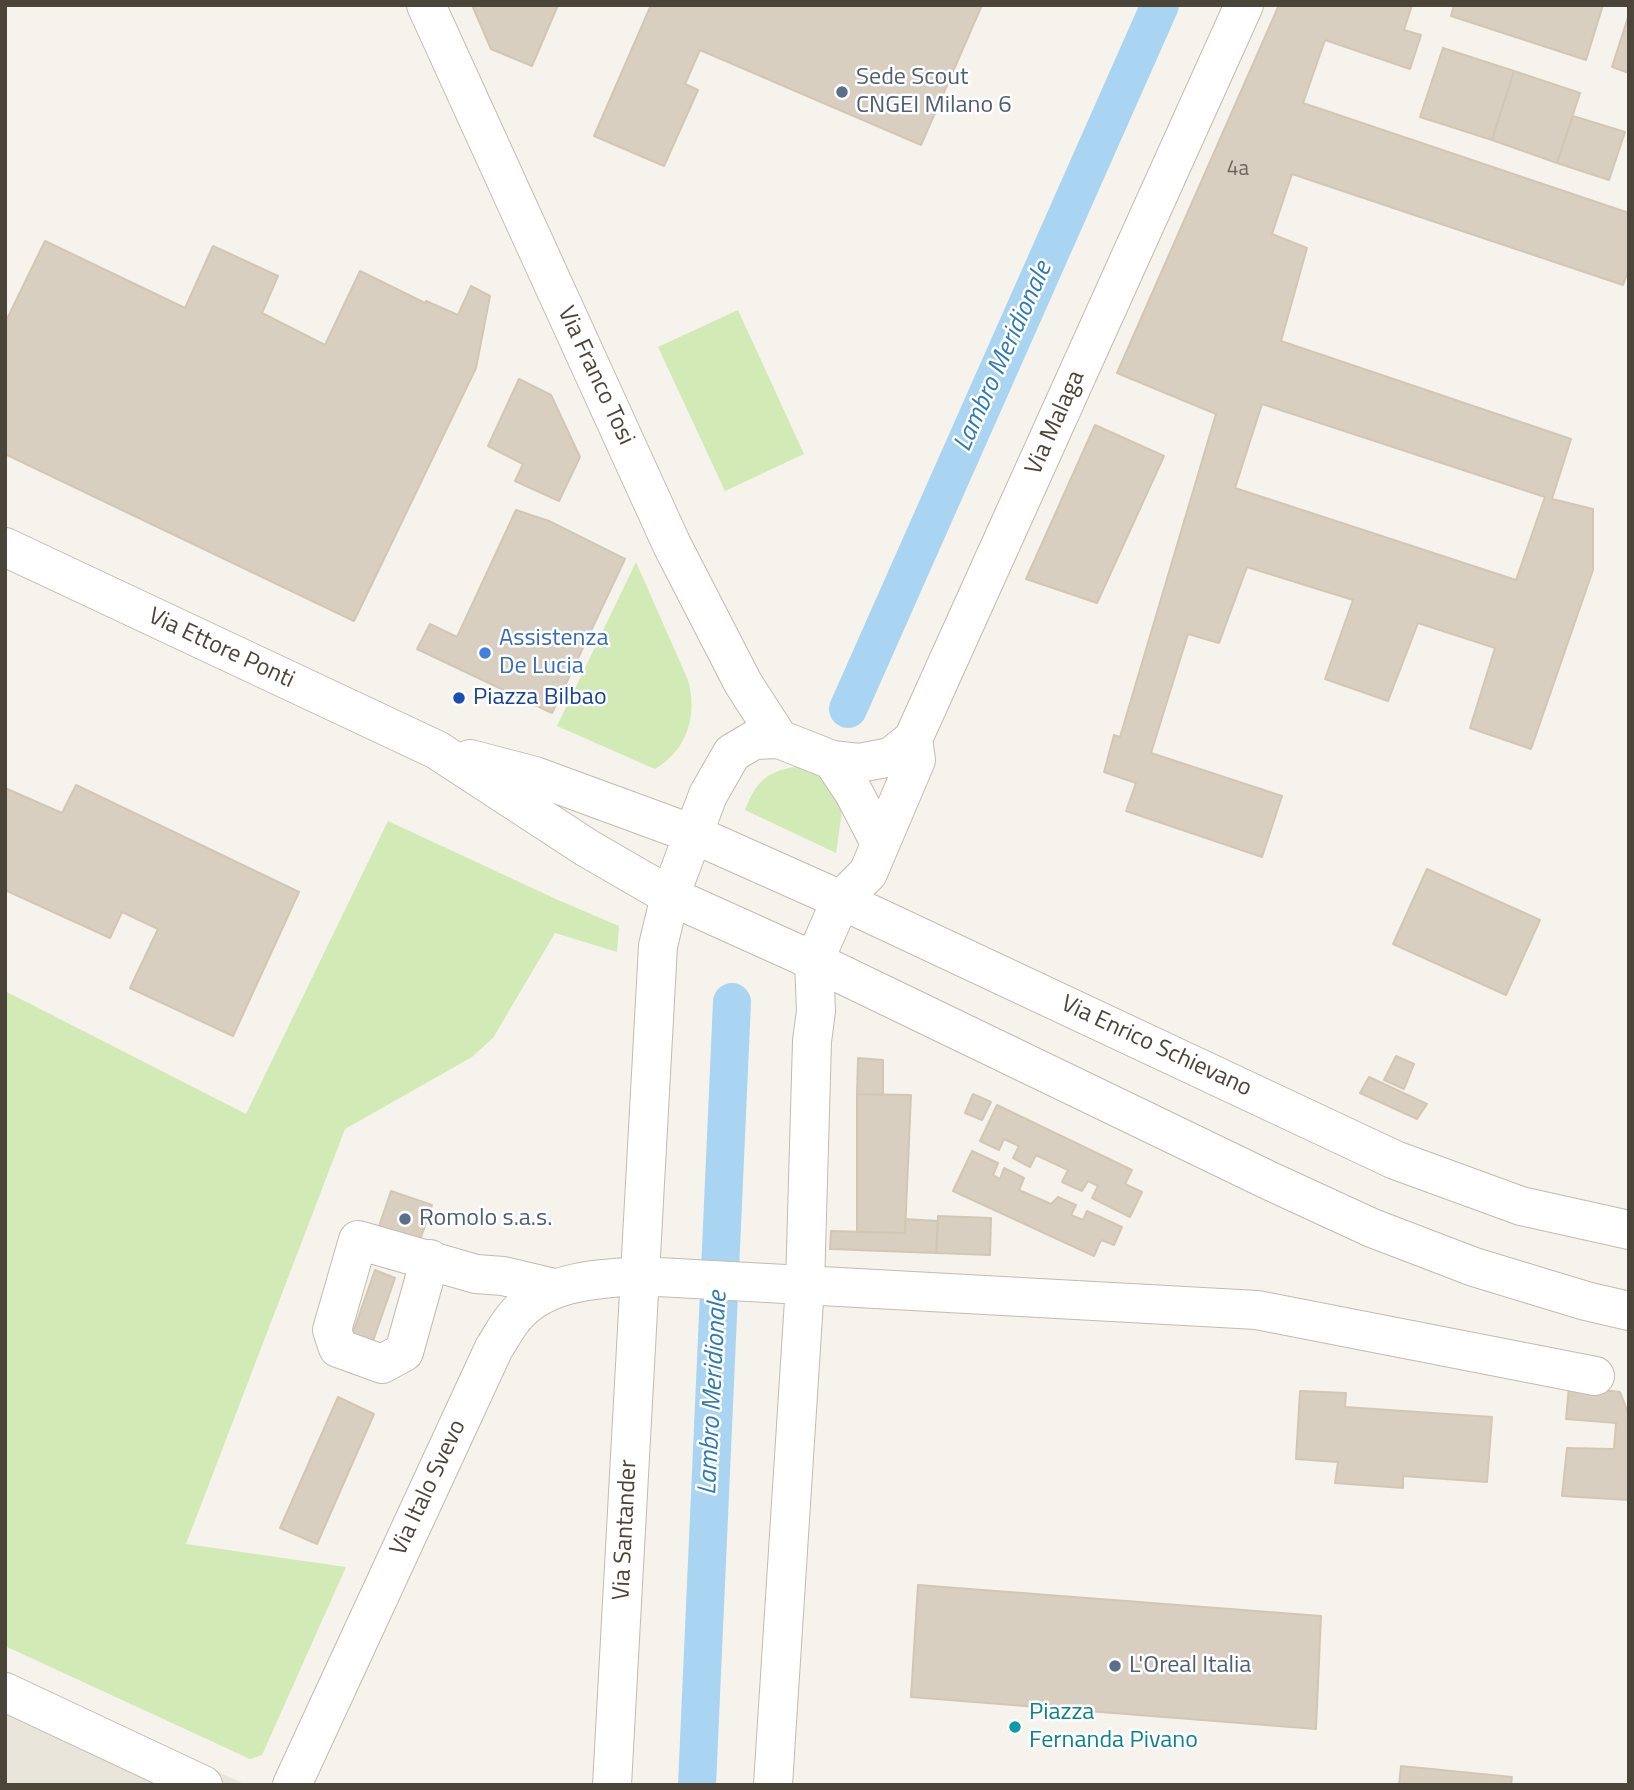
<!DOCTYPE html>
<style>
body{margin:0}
#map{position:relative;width:1634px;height:1790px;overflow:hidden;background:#f6f3ec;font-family:"Titillium Web",sans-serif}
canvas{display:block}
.frame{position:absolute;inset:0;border:7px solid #4b4439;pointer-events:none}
</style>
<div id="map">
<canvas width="1634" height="1790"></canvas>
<div class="frame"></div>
</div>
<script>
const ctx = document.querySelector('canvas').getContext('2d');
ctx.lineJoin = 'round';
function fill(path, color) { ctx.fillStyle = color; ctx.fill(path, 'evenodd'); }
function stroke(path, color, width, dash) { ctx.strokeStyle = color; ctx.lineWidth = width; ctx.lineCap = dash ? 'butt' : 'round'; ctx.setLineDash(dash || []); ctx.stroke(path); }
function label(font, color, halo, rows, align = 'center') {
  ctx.font = font + ' "Titillium Web",sans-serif'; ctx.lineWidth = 5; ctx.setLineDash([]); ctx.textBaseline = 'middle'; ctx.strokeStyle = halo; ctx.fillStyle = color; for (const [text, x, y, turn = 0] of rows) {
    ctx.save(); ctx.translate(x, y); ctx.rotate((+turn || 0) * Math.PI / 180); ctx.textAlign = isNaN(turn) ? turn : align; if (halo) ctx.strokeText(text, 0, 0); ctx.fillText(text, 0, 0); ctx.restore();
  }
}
const residential = new Path2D(`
 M5,1671L246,1785H5Z`);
const green = new Path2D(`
 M738,310L804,454L725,491L658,347Z
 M636,562L688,680C698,716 687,750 655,769L557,726Z
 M801,766L827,778L842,811L836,853L745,810C756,780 769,770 801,766Z
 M388,821L558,900L619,926L617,952L555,933L493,1038L472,1057L345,1129L186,1544L346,1567L262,1755L250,1759L5,1646V991L246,1114Z`);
const canal = new Path2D(`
 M848,709L1160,5
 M697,1785L732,1002`);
const building = new Path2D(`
 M472,5H558L532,66L491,49Z
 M651,5H982L921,145L700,50L685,84L698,90L664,166L594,136Z
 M1279,5H1412L1404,30L1421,35L1410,69L1325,40L1303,103L1629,213V269L1623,285L1292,174L1272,234L1307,248L1281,341L1571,439L1552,499L1593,509V570L1531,749L1470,728L1495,648L1418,623L1388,701L1325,679L1353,600L1247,567L1219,643L1188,634L1151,753L1282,796L1262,857L1126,811L1136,783L1104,772L1114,735L1120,737L1216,414L1117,373ZM1262,404L1545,497L1516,580L1235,488Z
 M1454,5H1603L1586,60L1451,16Z
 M1629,14V73L1612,67Z
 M1443,48L1514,71L1492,140L1420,117Z
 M1514,71L1580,93L1557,163L1492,140Z
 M1573,116L1625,132L1609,180L1557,163Z
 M45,241L185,308L213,246L278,276L262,313L325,345L360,271L425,303L426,301L458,315L471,286L490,296L476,368L354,621L5,454V323Z
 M519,379L551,395L580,457L559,501L515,481L523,464L488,446Z
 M1095,425L1164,456L1097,603L1026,579Z
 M516,510L549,521L625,559L552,713L417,649L430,624L457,637Z
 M76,785L299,892L233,1036L130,988L158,929L122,912L110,938L5,890V788L62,813Z
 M1427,869L1540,920L1506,995L1393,944Z
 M1396,1056L1414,1064L1404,1089L1384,1080Z
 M858,1058L883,1060V1095L857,1094Z
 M1369,1077L1427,1104L1417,1119L1360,1093Z
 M857,1094L911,1095L905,1233L857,1232Z
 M973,1094L991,1102L982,1120L965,1113Z
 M997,1105L1132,1170L1125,1184L1142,1192L1130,1217L1092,1198L1098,1186L1088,1181L1082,1191L1062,1182L1068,1170L1036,1155L1030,1167L1013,1158L1019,1146L1004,1139L999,1150L980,1141Z
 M972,1151L998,1163L993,1175L1000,1179L1004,1168L1024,1178L1019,1190L1051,1204L1058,1197L1076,1205L1071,1215L1083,1220L1087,1211L1122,1227L1114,1245L1101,1240L1094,1256L953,1191Z
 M391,1191L432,1205L417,1249L376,1235Z
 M938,1216L991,1218L990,1255L936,1253Z
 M905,1219L938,1221L936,1253L830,1249L831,1231L905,1233Z
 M375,1270L395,1278L373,1341L352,1335Z
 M1569,1386L1620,1392L1629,1415V1500L1562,1496L1567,1448L1614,1449L1616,1423L1566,1419Z
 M1300,1391L1346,1393L1345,1407L1492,1417L1487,1482L1403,1476V1488L1335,1483L1338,1462L1296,1459Z
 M338,1397L374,1414L317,1544L280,1528Z
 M918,1585L1321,1616L1316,1729L911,1697Z
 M1401,1766L1512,1777L1511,1785H1399Z`);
const minor = new Path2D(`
 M426,5L672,545L743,683L779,739
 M5,547L437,750L587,848L670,896L814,961L1270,1181L1372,1228L1474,1267L1586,1301L1629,1311
 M470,759L535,776L693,834L841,900L1395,1160L1521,1206L1629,1230
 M832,760L854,793L880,843
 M430,1259L404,1352L382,1364L338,1348L332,1330L358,1240L476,1274L503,1276L554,1288
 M5,1692L203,1785
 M292,1785L494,1348C500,1339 505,1329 512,1320C541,1281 595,1279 640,1276L1257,1310L1595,1376
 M612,1785L658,946L670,896L708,795L732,753L754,740L779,739L832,760L859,763L891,757L913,739
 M773,1785L805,1285L812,1041L816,1011L814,961L841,900L868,873L916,760L913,739L1244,5`);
const markers = [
 [842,92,7,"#5c6f8a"],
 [485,653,7,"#3f7fe0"],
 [459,698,7,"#1a4fb4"],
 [405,1219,7,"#5c6f8a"],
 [1115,1666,7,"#5c6f8a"],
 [1015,1727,7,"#0f9aa8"]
];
const numberNames = [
 ["4a",1238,170]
];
const serviceNames = [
 ["Sede Scout",856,78],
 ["CNGEI Milano 6",856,106],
 ["Romolo s.a.s.",419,1219],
 ["L'Oreal Italia",1129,1666]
];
const streetNames = [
 ["Via Franco Tosi",595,376,65],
 ["Via Malaga",1056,423,-66],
 ["Via Ettore Ponti",221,649,25],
 ["Via Enrico Schievano",1156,1047,25],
 ["Via Italo Svevo",429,1488,-65],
 ["Via Santander",626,1530,-87]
];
const shopNames = [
 ["Assistenza",499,639],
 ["De Lucia",499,667]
];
const transitNames = [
 ["Piazza Bilbao",473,698]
];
const cultureNames = [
 ["Piazza",1029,1713],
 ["Fernanda Pivano",1029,1741]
];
const waterNames = [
 ["Lambro Meridionale",1004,357,-66],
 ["Lambro Meridionale",714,1393,-87]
];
fill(residential, '#eae5da');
fill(green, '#d2eab5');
stroke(canal, '#a9d4f2', 38);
fill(building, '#d8cfc1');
stroke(building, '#d3c7b4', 2);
stroke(minor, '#c2bbae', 40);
stroke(minor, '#fff', 38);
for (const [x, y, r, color] of markers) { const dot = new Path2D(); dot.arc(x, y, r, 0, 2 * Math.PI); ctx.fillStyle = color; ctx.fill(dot); stroke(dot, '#fff', 2.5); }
label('21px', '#6e675b', null, numberNames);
label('24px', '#4e5e75', '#fff', serviceNames, 'left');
label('24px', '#4b4439', '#fff', streetNames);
label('24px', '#366cbe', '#fff', shopNames, 'left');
label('24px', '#164399', '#fff', transitNames, 'left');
label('24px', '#0d838f', '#fff', cultureNames, 'left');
label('italic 26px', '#2e7ab2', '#fff', waterNames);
</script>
